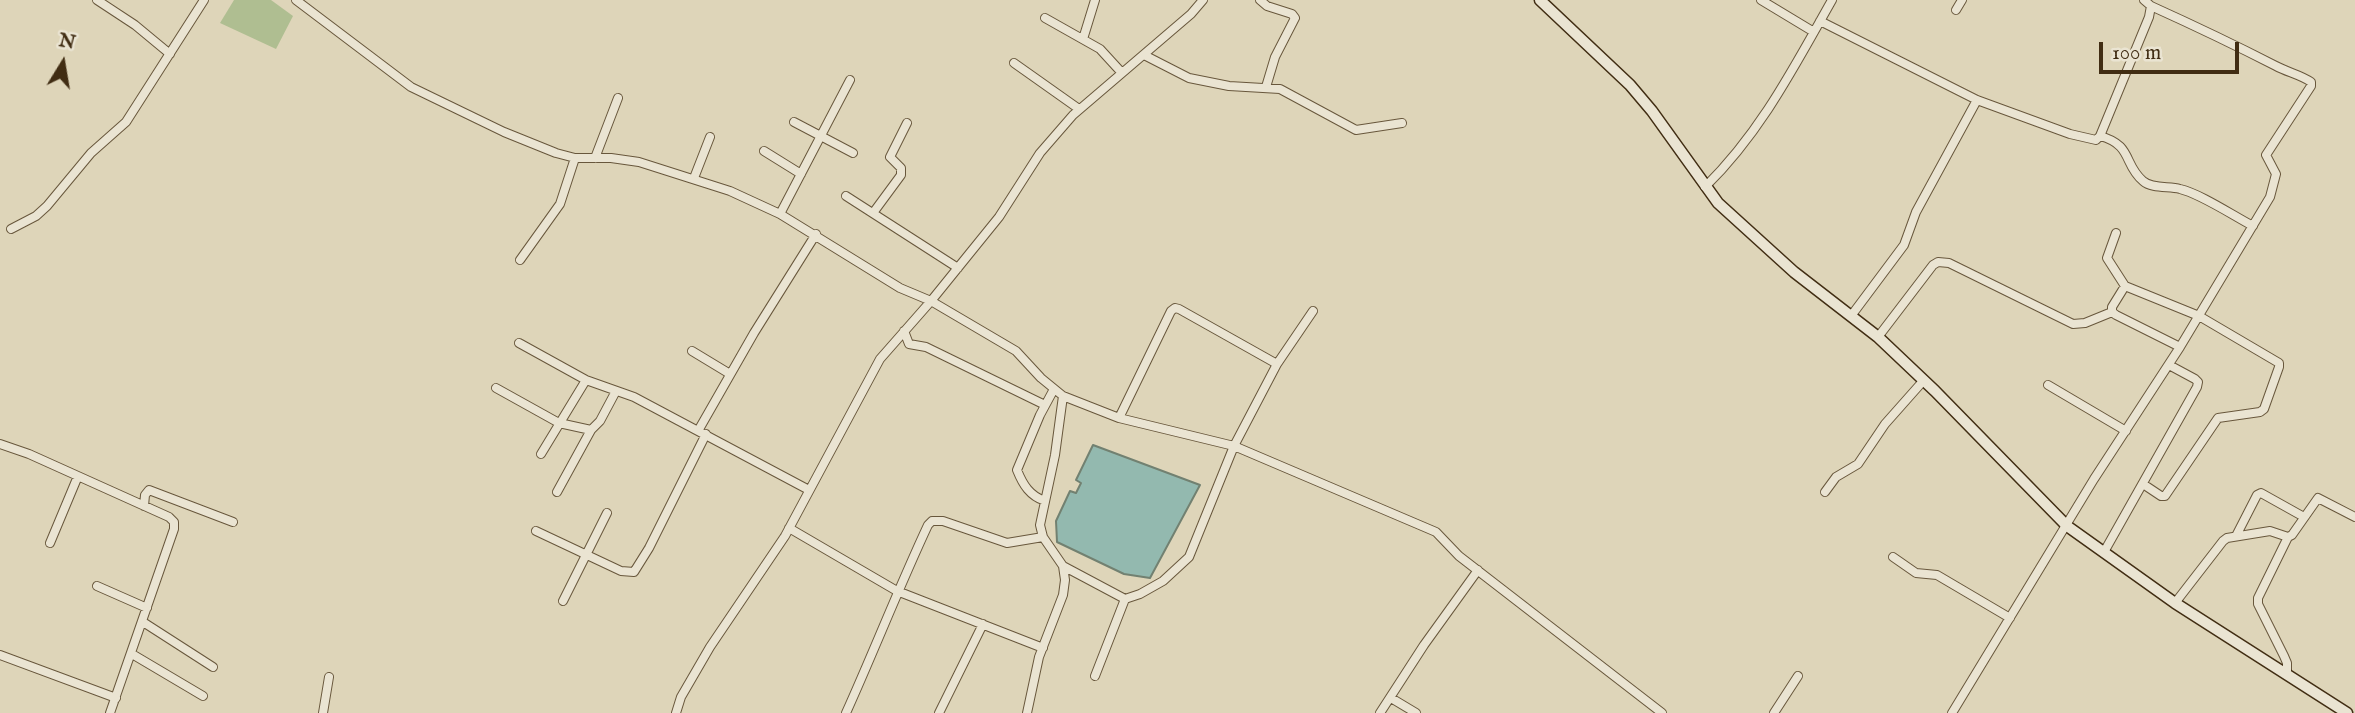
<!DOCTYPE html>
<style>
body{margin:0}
#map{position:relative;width:2355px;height:713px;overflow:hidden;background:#ded5b9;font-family:"IM FELL English",serif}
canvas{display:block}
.north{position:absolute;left:28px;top:28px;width:70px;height:70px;-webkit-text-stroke:5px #eae4d2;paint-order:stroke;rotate:11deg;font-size:19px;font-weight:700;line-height:28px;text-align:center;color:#412d13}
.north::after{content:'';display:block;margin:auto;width:24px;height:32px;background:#412d13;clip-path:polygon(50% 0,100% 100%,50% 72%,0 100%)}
.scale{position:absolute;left:2099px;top:42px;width:140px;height:32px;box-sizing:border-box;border:4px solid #412d13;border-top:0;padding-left:9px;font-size:21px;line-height:24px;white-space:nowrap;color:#412d13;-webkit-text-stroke:5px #eae4d2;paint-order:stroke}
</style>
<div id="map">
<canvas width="2355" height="713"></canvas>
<div class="north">N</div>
<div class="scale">100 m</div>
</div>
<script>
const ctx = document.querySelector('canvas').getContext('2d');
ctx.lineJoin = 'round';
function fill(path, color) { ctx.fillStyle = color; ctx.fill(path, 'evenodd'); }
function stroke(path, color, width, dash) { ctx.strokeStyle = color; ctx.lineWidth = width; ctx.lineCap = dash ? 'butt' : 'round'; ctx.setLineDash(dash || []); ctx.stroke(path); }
const green = new Path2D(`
 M234,0H271L293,16L276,49L220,23Z`);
const water = new Path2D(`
 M1093,445L1200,485L1150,578L1124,574L1057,542L1056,521L1070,491L1076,493L1081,483L1076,480Z`);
const street = new Path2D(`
 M97,0L135,25L170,54
 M296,0L411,87L504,132L556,153L575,158H611L639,162L730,191L780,214L900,288L931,301L1016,351L1041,378L1063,396L1119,418L1234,446L1436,532L1459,556L1662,713
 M1260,0L1267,6L1292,14L1295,18L1275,57L1266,87
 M1761,0L1814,32
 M1956,10L1962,0
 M1045,18L1100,49L1122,73
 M1820,21L1977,100L2070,134L2096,140L2100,136L2149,17L2151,6L2144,0
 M1083,39L1095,0
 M1144,55L1189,78L1229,86L1280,89L1356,130L1402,123
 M1014,63L1079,109
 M794,122L853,153
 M2100,136C2133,145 2123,164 2143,181C2152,189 2169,186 2180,189C2201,194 2232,215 2253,226
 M764,151L801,174
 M595,158L618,98
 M694,178L710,137
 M1705,187C1761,132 1794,67 1832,0
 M846,196L958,268
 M873,213L901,175V168L890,157L907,123
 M780,214L850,80
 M11,229L36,216L47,206L91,153L126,122L204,0
 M2116,233L2107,258L2125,286L2199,316L2279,363V367L2264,409L2260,412L2218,418L2165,496H2161L2143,484
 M520,260L560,204L575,158
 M2125,286L2112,307V312L2116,315L2180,347
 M1851,316L1904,245L1916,212L1977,100
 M904,331L909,344L926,347L1045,405
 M1878,337L1933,265L1938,262L1949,263L2073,324L2085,323L2112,312
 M519,343L586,380L634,397L809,490
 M692,351L730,374
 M2048,385L2126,431
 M496,388L559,423L591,430L600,421L616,391
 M1119,418L1171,311L1175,308L1179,309L1277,364
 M698,431L754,333L816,234
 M0,444L29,454L169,517L174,522V529L110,713
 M541,454L586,380
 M557,492L591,430
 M1825,492L1836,477L1858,464L1885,424L1924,380
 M1045,501C1030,496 1023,485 1017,470L1040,415L1054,389
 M144,506L145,495L149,490L233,522
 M789,528L897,591L1043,648
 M536,531L621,571L634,572L649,548L706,434
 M2236,536L2257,495L2261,493L2304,517
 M50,543L78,476
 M2104,552L2197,387L2198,382L2195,379L2169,365
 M1893,557L1916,573L1937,575L2010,618
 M1063,566L1125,599L1140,594L1163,581L1189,557L1234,446L1277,364L1313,311
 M97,586L147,608
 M563,601L607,513
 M2175,603L2223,541L2227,538L2270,531L2288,537L2292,535L2318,498L2355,517
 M143,622L213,667
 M132,654L203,696
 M0,655L116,698
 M2287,675V663L2284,656L2258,604V598L2288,537
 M1095,676L1125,599
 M1391,698L1416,713
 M323,713L329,677
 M676,713L681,697L710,647L785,536L880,359L931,301L999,217L1040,153L1073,115L1191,14L1203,0
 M846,713C874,651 899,587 928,525L932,521H943L1007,543L1043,537
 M939,713L983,624
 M1027,713L1039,657L1063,595L1065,580L1063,566L1043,537L1040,525L1055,455L1063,396
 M1380,713L1424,645L1478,570
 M1774,713L1798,676
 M1952,713L2094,479L2180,347L2270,197L2276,174L2266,155L2311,86V82C2301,75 2287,72 2276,66C2235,45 2193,25 2151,6`);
const secondary = new Path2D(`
 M1540,0L1630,85L1652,111L1718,203L1794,272L1878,337L1935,391L2067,526L2175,603L2347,713`);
fill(green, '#afbe91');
fill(water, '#93b9af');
stroke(water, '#728171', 2);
stroke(street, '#68573c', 10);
stroke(secondary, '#412d13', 13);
stroke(street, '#eae4d2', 8);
stroke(secondary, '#eae4d2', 10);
</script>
